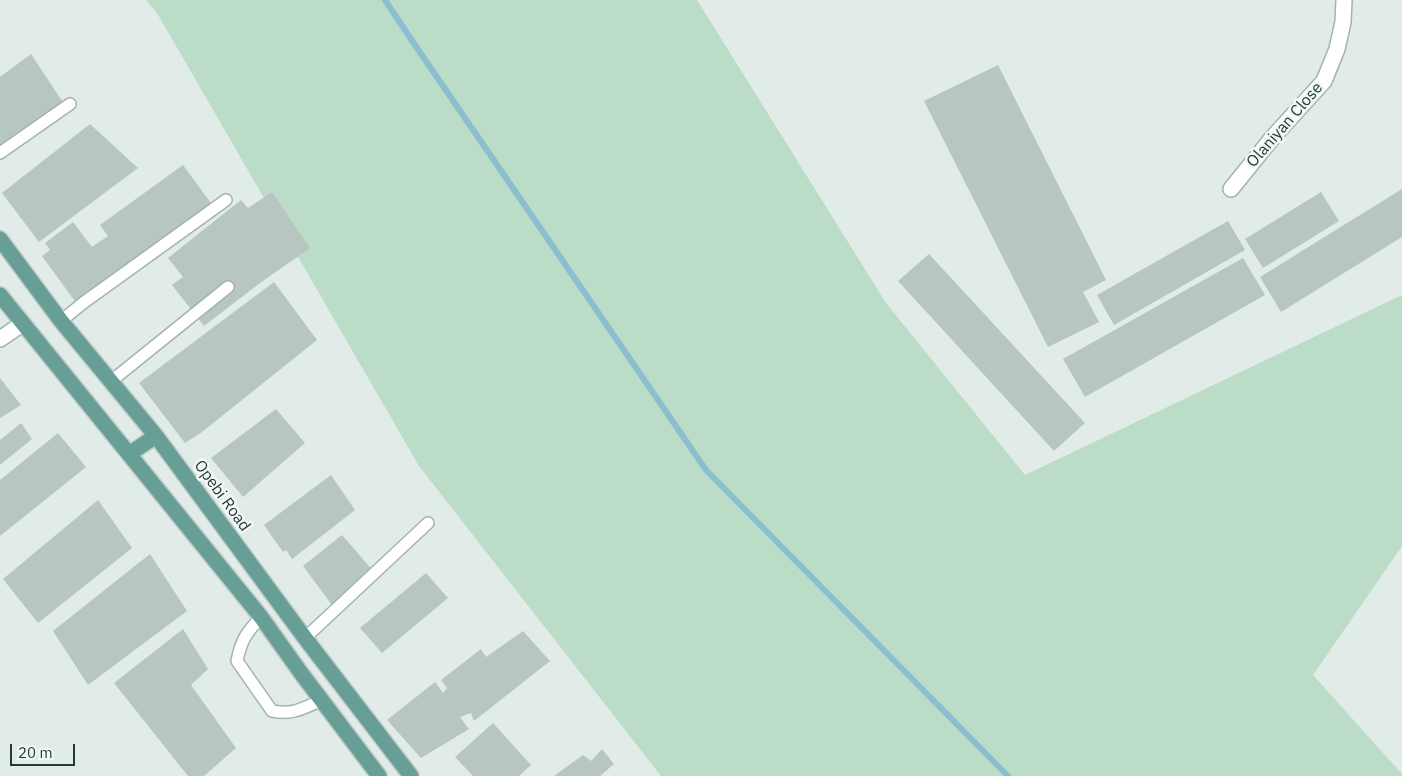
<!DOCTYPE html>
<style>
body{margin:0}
#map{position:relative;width:1402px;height:776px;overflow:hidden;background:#e1ebe8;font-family:"IBM Plex Sans",sans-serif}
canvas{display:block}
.scale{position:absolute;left:10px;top:744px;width:65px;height:22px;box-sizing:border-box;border:2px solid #223b37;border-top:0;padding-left:6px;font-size:15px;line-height:18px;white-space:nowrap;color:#223b37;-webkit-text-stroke:4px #f2f8f5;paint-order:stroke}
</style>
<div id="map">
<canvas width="1402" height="776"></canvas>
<div class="scale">20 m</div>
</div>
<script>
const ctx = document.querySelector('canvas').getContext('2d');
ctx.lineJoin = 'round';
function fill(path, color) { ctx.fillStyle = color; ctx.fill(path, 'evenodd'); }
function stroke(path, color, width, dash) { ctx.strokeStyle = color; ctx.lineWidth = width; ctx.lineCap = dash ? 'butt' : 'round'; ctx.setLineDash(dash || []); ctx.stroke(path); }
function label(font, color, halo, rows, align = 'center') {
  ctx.font = font + ' "IBM Plex Sans",sans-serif'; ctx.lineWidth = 5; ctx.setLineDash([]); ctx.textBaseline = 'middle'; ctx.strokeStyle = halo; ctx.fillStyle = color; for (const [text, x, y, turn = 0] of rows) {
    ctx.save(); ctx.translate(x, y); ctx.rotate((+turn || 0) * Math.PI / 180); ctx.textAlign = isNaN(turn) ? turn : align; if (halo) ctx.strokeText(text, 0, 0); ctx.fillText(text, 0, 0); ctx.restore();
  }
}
const green = new Path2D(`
 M146,0H697L886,303L1025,475L1402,295V546L1313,675L1402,774V776H661L419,466L157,13Z`);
const stream = new Path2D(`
 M385,0L417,48L706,470L1008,776`);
const building = new Path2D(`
 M31,54L66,107L0,153V77Z
 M998,65L1106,280L1083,292L1099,322L1048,347L924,101Z
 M90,124L138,168L39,242L2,193Z
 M183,165L213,206L77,304L42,256L50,250L45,243L73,222L92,247L108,236L100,225Z
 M1402,189V237L1281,312L1260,277Z
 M272,192L310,248L260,283L204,326L172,285L183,277L168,258L241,200L248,208Z
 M1321,192L1339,221L1263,268L1245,239Z
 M1228,221L1245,250L1114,325L1097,295Z
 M929,254L1085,423L1054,451L898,281Z
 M1243,258L1265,295L1085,397L1063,359Z
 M274,282L317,340L202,432L185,443L139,383Z
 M0,378L21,405L0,418Z
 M276,409L305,443L243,497L211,458Z
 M21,423L32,439L0,465V440Z
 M58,433L86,467L0,536V480Z
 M331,475L355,510L292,559L286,550L283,552L264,525Z
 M98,500L132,548L38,623L3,579Z
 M342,535L375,573L332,605L303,566Z
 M150,554L187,611L88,685L53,631Z
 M426,573L448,598L382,653L360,628Z
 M183,629L208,669L191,685L236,748L204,776H188L114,683Z
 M523,631L550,661L474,721L471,713L460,717L469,729L421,758L387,720L435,682L443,693L447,688L441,680L481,649L486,657Z
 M493,723L531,765L519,776H473L455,757Z
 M602,749L614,764L600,776H554L583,755L591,761Z`);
const service = new Path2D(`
 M0,153L70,104
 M61,321L83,303L226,200
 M110,382L228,287
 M261,617C247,632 241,640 237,661L272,711C294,715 303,708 322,700
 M305,638L428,523`);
const minor = new Path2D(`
 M1231,189L1273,137L1324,81L1337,49L1343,22L1344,0
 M0,339L22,324`);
const primary = new Path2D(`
 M0,239L61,321L156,436L305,638L411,776
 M0,295L261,617L301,673L379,776
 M129,454L156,436`);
const streetNames = [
 ["Olaniyan Close",1285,125,-49],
 ["Opebi Road",222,496,54]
];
fill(green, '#bbdcc7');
stroke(stream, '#8bbecf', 6);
fill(building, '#b7c6c1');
stroke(service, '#a4b3af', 14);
stroke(minor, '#a4b3af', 18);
stroke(primary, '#c1c8c7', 18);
stroke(service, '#fff', 11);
stroke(minor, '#fff', 15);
stroke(primary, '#679f96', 15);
label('16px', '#223b37', '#f2f8f5', streetNames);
</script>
